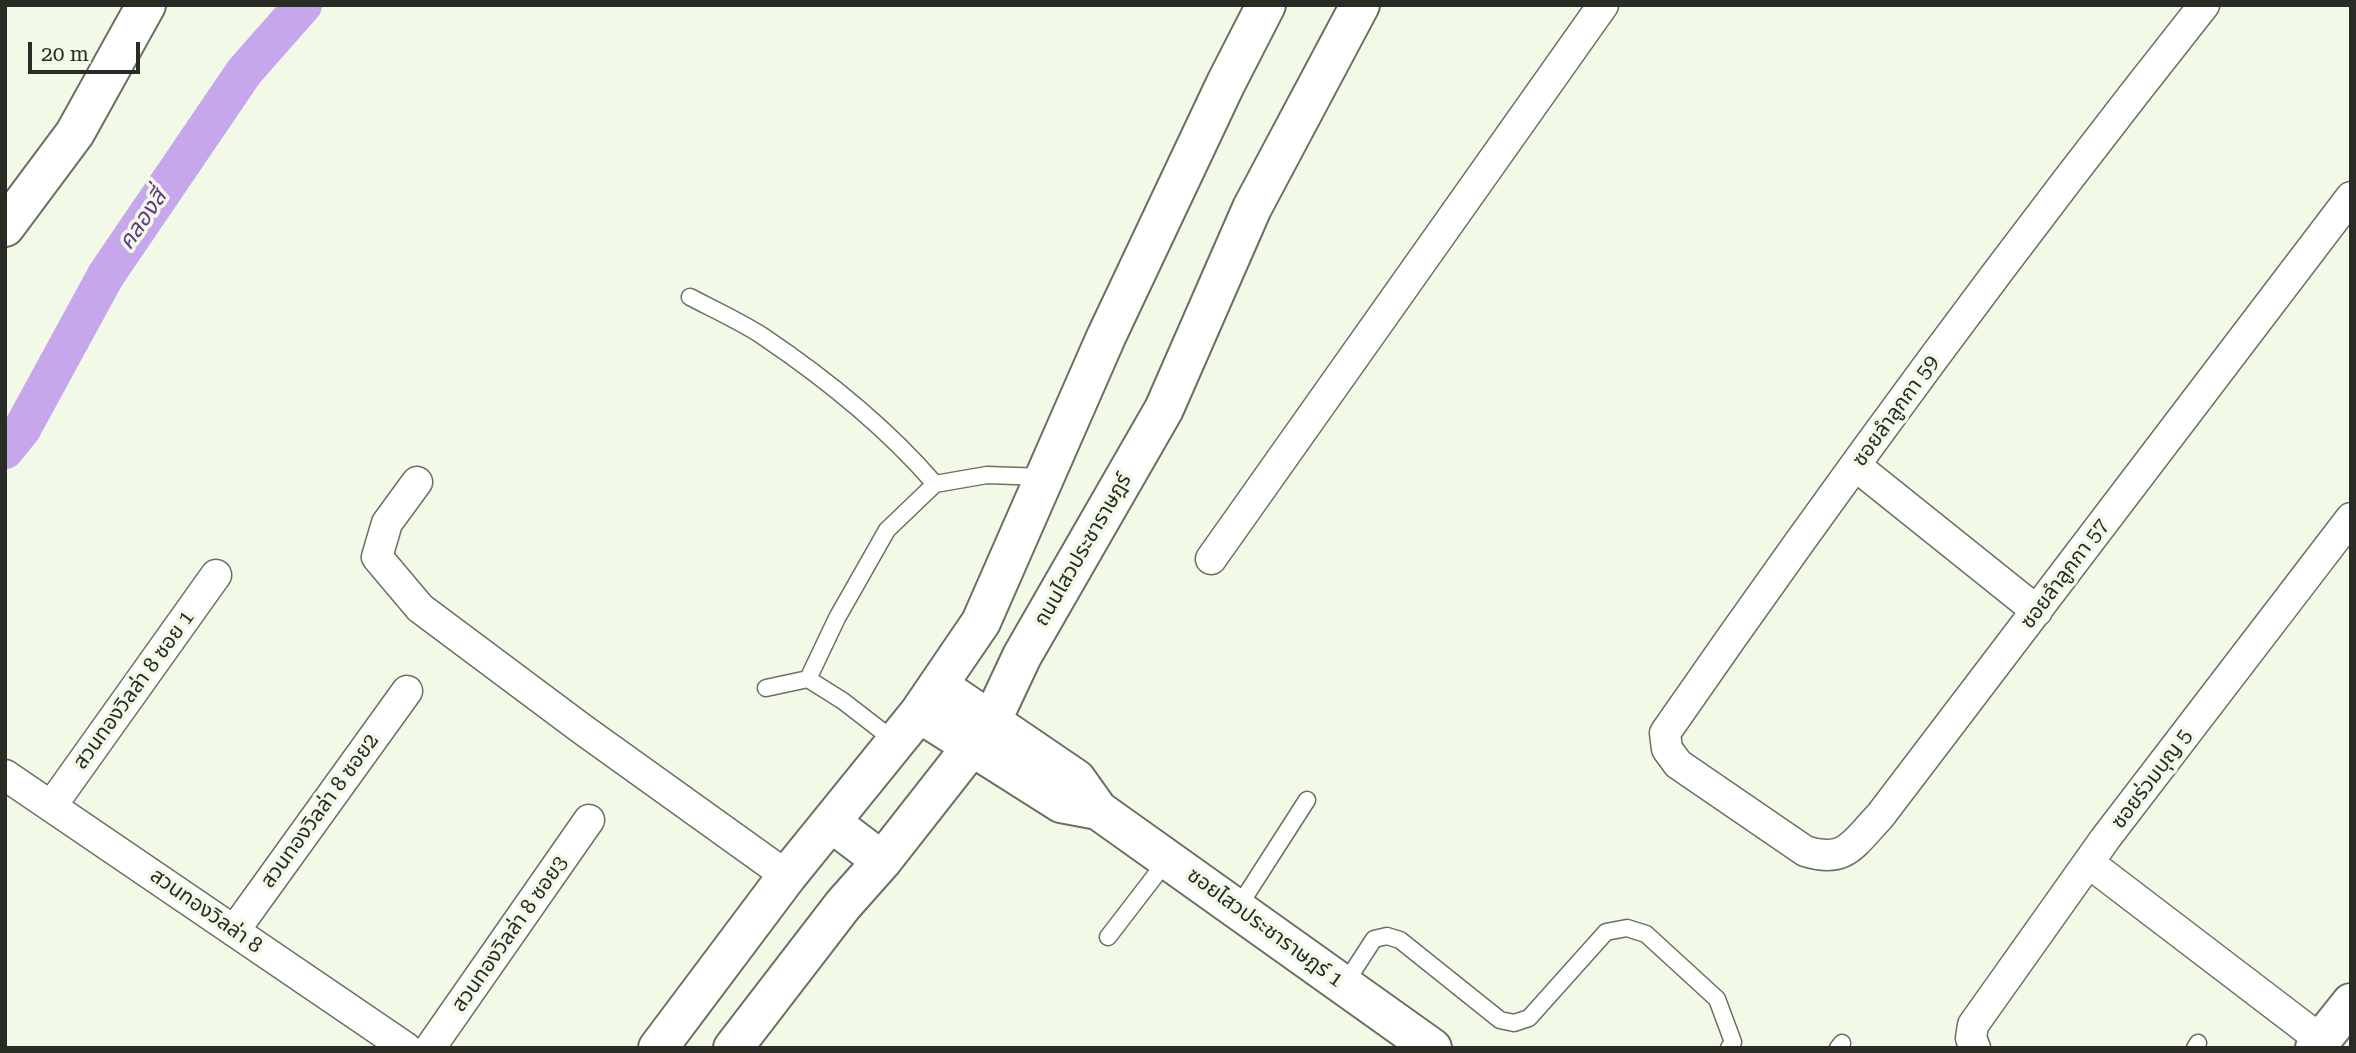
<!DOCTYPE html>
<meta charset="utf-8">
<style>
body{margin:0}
#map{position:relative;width:2356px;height:1053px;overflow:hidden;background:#f3f9e7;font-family:"Roboto Serif",serif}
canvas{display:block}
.frame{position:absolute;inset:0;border:7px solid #292b25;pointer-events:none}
.scale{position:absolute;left:28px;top:42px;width:112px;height:32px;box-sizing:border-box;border:4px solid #292b25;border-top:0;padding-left:9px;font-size:21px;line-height:24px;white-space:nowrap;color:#292b25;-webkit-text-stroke:5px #f3f9e7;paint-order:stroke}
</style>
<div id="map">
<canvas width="2356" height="1053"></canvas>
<div class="frame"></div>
<div class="scale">20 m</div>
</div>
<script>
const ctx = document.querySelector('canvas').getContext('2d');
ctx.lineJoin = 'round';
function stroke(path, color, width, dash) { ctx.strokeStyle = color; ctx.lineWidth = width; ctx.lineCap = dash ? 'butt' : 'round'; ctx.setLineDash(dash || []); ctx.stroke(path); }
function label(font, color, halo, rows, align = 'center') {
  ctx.font = font + ' "Roboto Serif","Noto Sans Thai",serif'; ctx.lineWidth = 7; ctx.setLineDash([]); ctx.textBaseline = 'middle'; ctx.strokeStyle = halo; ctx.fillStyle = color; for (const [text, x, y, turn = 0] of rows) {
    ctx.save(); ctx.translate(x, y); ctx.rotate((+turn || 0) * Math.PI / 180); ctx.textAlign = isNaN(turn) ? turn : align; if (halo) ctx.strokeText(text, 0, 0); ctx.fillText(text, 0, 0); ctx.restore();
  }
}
const canal = new Path2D(`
 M5,450L22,429L106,275L244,72L303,5`);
const lane = new Path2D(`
 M690,297C713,309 739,321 761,335C825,378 885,426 935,484
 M808,679L837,618L887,530L935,484L987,475L1044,477
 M766,688L808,679L843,701L896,742
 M1237,909L1307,800
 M1108,937L1168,859
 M1344,985L1374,939L1387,936L1400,940L1500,1020L1514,1023L1529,1018L1606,932L1627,928L1646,934L1717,999L1733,1042L1729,1048
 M1838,1048L1842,1043
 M2195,1048L2198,1043`);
const street = new Path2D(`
 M2204,5C2016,242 1837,485 1665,733L1667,749L1678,764L1805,851C1846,864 1853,844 1880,816L2351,197
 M1856,466L2037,611
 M417,482L387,523L377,557L420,608L582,729L787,876
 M1211,559L1603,5
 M5,775L406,1048
 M52,805L216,575
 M2089,863L2321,1040
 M234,931L407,691
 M430,1048L589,820
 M1975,1048L1971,1038L1973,1025L2105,839L2351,518`);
const secondary = new Path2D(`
 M5,227L75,133L146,5
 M938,685L1076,779L1098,810L1432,1048
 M919,713L1061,803L1098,810
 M832,823L882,861
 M658,1048L787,876L919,713L981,622L1106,337L1226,83L1266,5
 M733,1048L843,905L882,861L991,722L1022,656L1164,409L1252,208L1360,5
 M2315,1048L2351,1003`);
const streetNames = [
 ["ซอยลำลูกกา 59",1896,411,-54],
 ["ถนนไสวประชาราษฎร์",1083,550,-60],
 ["ซอยลำลูกกา 57",2065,574,-53],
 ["สวนทองวิลล่า 8 ซอย 1",134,690,-54],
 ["ซอยร่วมบุญ 5",2152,779,-53],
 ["สวนทองวิลล่า 8 ซอย2",320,811,-54],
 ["สวนทองวิลล่า 8",206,911,35],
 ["ซอยไสวประชาราษฎร์ 1",1265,928,36],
 ["สวนทองวิลล่า 8 ซอย3",510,934,-55]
];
const waterNames = [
 ["คลองสี่",143,220,-56]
];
stroke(canal, '#c7a7ec', 38);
stroke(lane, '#6b7061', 19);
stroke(street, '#6b7061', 33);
stroke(secondary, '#6b7061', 42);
stroke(lane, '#fff', 16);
stroke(street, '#fff', 30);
stroke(secondary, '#fff', 38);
label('21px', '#292b25', '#f3f9e7', streetNames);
label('italic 23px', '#603687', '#f3f9e7', waterNames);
</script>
